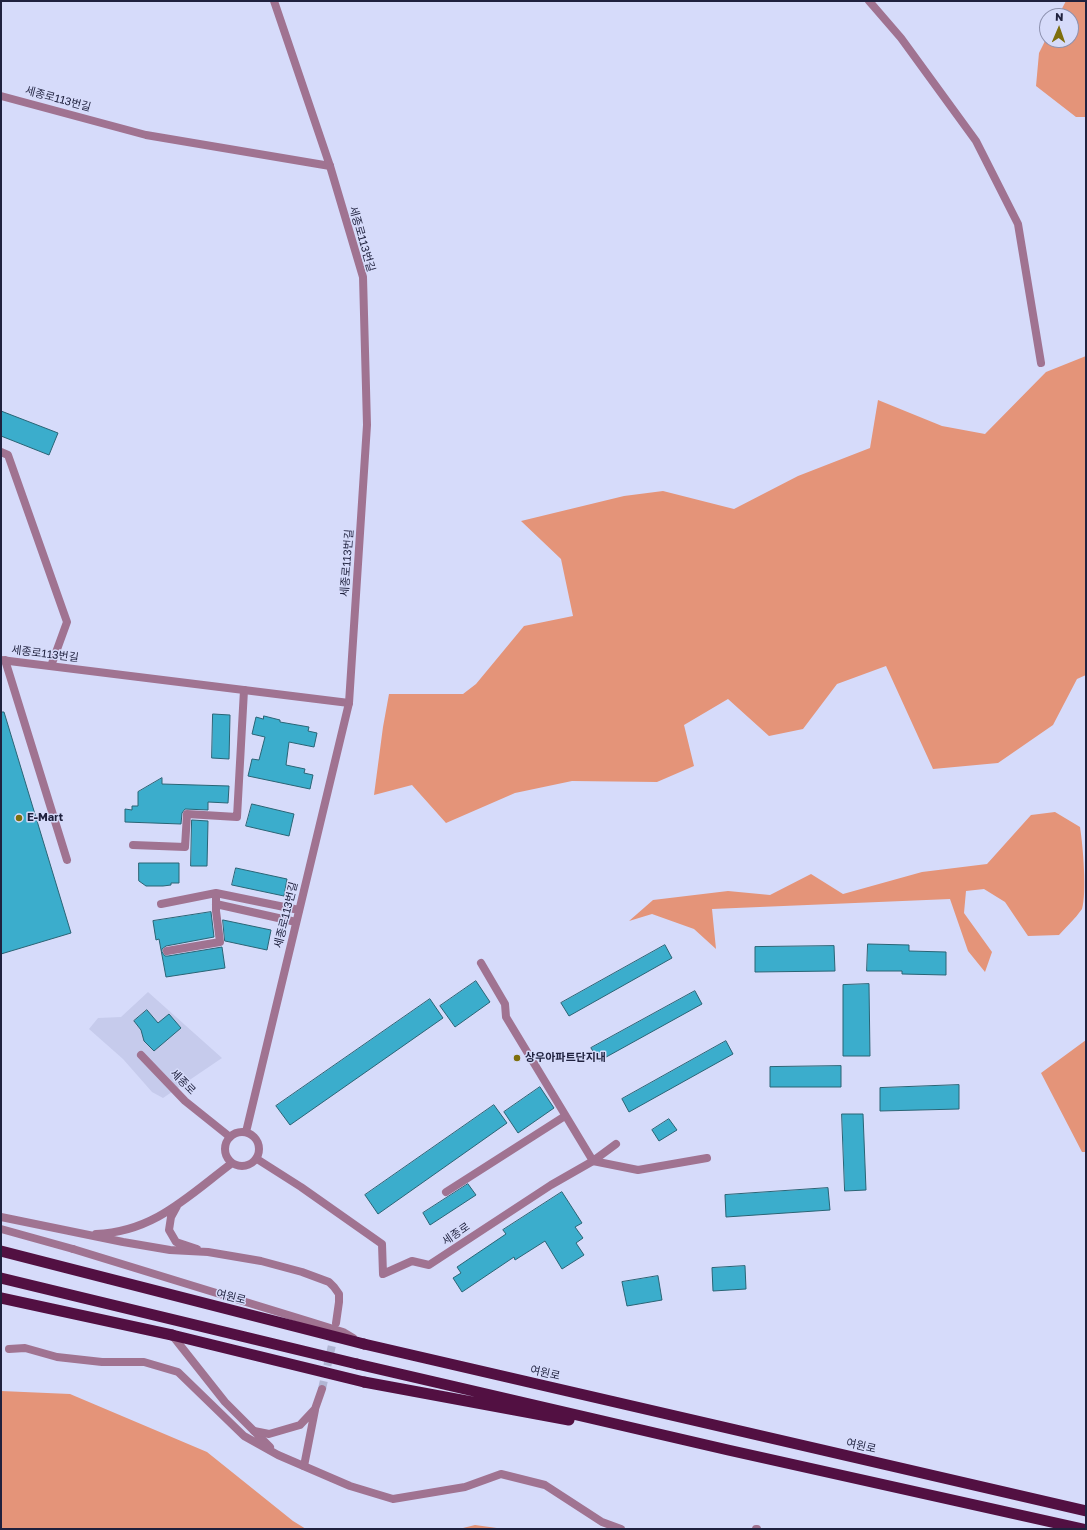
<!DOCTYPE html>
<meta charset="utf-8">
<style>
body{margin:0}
#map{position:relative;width:1087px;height:1530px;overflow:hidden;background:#d6dbfa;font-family:"Golos Text",sans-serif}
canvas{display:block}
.frame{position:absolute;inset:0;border:2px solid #1f213e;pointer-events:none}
.north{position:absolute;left:1039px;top:8px;width:40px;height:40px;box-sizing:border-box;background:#d6dbfa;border:1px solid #8d91af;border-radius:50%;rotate:2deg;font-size:11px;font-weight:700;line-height:16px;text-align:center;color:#1f213e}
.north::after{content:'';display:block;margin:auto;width:14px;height:18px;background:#7e6f0d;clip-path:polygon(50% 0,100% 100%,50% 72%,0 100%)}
</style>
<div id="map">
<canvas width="1087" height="1530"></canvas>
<div class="frame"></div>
<div class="north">N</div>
</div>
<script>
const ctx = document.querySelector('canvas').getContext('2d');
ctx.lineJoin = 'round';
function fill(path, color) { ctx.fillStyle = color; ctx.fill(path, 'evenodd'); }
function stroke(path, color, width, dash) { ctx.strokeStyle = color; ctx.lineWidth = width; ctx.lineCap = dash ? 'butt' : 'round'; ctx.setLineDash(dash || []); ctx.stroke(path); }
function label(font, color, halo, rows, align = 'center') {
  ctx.font = font + ' "Golos Text","Noto Sans KR",sans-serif'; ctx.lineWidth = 3; ctx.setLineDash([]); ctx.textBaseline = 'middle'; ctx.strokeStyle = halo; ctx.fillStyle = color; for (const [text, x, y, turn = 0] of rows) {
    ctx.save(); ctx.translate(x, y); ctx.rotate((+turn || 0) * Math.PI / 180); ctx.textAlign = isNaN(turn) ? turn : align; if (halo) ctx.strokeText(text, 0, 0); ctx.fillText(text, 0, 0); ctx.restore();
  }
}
const built = new Path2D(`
 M148,992L222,1058L163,1098L152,1092L123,1059L89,1029L98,1018L121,1017Z`);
const green = new Path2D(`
 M1066,1H1086V117H1076L1036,86L1039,53L1047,37V40H1071V16H1058Z
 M1086,356V675L1077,679L1053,725L998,763L933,769L886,666L837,684L803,729L769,736L728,699L684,725L694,766L657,782L572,781L515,793L446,823L412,785L374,795L383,727L389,694H463L476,684L524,626L573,616L561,559L521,521L624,496L663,491L734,509L798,476L870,448L878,400L942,426L985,434L1046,372Z
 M1055,812L1080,827C1083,846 1087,893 1082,909C1075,919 1066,927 1059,935L1028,936L1005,902L984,889L966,891L964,913L992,952L985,972L968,951L950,899L712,909L716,949L694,929L652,914L629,921L653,900L728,891L770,895L811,874L843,894L922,872L987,864L1031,815Z
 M1086,1040V1152H1082L1041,1073Z
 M1,1391L70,1394L207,1452L293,1521L306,1529H1Z
 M475,1525L504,1529H459Z`);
const building = new Path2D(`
 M1,411L58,433L49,455L1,436Z
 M1,712H4L71,933L1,954Z
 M213,714L230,715L229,759L212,758Z
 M264,716L280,720V722L309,727L308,731L317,733L314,747L289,742L286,765L305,769L304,773L313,775L310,789L248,776L252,759L259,760L265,737L252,734L256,717L263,719Z
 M162,778V784L229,786L228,803L208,802V810L185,809L182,813L181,824L125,822V809L132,810V806H138V792Z
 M252,804L294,814L289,836L246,826Z
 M192,820L208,821L207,866H191Z
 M139,863H179V883H171V885L163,886H146L139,881Z
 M236,868L287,879L284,896L232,885Z
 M211,912L214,937L166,946L162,949V952L165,956H168L222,947L225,968L166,977L159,939L156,940L153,921Z
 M223,920L271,930L267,950L225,941Z
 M868,944L909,945V951L946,952V975L902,974V971H867Z
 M665,945L672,958L569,1016L561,1003Z
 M834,946L835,971L755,972V947Z
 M476,981L490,1002L455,1027L440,1006Z
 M869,984L870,1056H843V985Z
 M695,991L702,1004L599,1061L591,1048Z
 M430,999L443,1018L290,1125L276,1106Z
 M147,1010L158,1023L169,1014L181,1028L154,1051L144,1041L141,1030L134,1021Z
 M726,1041L733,1054L629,1112L622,1099Z
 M841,1066V1087H770V1067Z
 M959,1085V1109L880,1111V1088Z
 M540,1087L554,1108L518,1133L504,1112Z
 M494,1105L507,1123L378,1214L365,1195Z
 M842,1114H863L866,1190L845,1191Z
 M669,1119L677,1130L659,1141L652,1130Z
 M468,1184L476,1195L430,1225L423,1213Z
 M828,1188L830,1210L726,1217L725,1195Z
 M562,1192L582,1223L575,1227L583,1238L576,1243L584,1255L562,1269L545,1241L515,1260L514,1257L462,1292L453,1278L461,1273L457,1267L506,1234L503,1230Z
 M745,1266L746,1289L713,1291L712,1268Z
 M658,1276L662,1300L627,1306L622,1282Z`);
const tertiaryTunnel = new Path2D(`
 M322,1389L335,1332`);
const service = new Path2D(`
 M1,452L8,455L67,622L51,666
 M5,660L67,860
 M133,845L185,847L187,814L237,817L244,690
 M161,904L216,893L299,910
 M216,904L296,922
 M167,951L220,942L216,911V893
 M481,963L505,1004L506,1017L593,1161L616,1144
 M141,1055L185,1101L230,1137
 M446,1192L565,1116
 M756,1529H757`);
const minor = new Path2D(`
 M869,1L901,38L976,141L1018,224L1041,363
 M1,96L146,135L330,166
 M1,660L349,703
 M257,1159L301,1187L382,1244L383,1274L412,1261L429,1265L551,1185L593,1161L638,1170L707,1158
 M9,1349L25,1348L57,1357L102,1362H144L178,1372L244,1436L278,1455L350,1486L393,1499L465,1487L501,1474L545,1485L602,1522L621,1529
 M254,1431L270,1447`);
const tertiary = new Path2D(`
 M225 1149a17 17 0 1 1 34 0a17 17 0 1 1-34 0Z
 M246,1132L349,703L367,425L363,277L330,166L274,1
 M177,1206L171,1217L169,1230L176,1242L197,1249
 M1,1217L123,1242L170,1250L208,1252L261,1261L302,1272L329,1282L334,1287L339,1294V1302L336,1323
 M1,1229L73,1249
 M96,1234C154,1232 188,1196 232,1163
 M172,1335L225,1402L254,1431L269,1434L300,1425L315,1409L322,1389
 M304,1466L315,1410`);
const trunk = new Path2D(`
 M1,1298L172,1335
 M364,1344L1086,1511
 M357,1364L728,1450L1083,1529
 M364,1382L569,1420`);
const tertiaryBridge = new Path2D(`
 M73,1249L311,1322L343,1332L353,1338`);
const trunkBridge = new Path2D(`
 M1,1251L364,1344
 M1,1278L357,1364
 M172,1335L364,1382`);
const markers = [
 [19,818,4,"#7e6f0d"],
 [517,1058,4,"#7e6f0d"]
];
const streetNames = [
 ["세종로113번길",58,99,15],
 ["세종로113번길",362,239,74],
 ["세종로113번길",347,563,-86],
 ["세종로113번길",45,654,7],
 ["세종로113번길",286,915,-76],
 ["세종로",183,1082,45],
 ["세종로",456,1234,-34],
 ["여원로",231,1297,14],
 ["여원로",545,1373,13],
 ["여원로",861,1446,13]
];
const poiNames = [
 ["E-Mart",27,818],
 ["상우아파트단지내",525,1058]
];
fill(built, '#c6cbec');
fill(green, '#e49479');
fill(building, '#3badcc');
stroke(building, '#2a6475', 1);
stroke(tertiaryTunnel, '#b1b6d4', 8, [8, 4]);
stroke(service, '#a07391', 8);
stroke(minor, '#a07391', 8);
stroke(tertiary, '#a07391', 8);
stroke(trunk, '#521042', 11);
stroke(tertiaryBridge, '#a07391', 8);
stroke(trunkBridge, '#521042', 11);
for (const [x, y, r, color] of markers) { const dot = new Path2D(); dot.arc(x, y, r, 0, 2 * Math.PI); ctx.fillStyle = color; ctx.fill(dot); stroke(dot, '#d6dbfa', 1.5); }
label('11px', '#1f213e', '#d6dbfa', streetNames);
label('bold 11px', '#1f213e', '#d6dbfa', poiNames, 'left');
</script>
